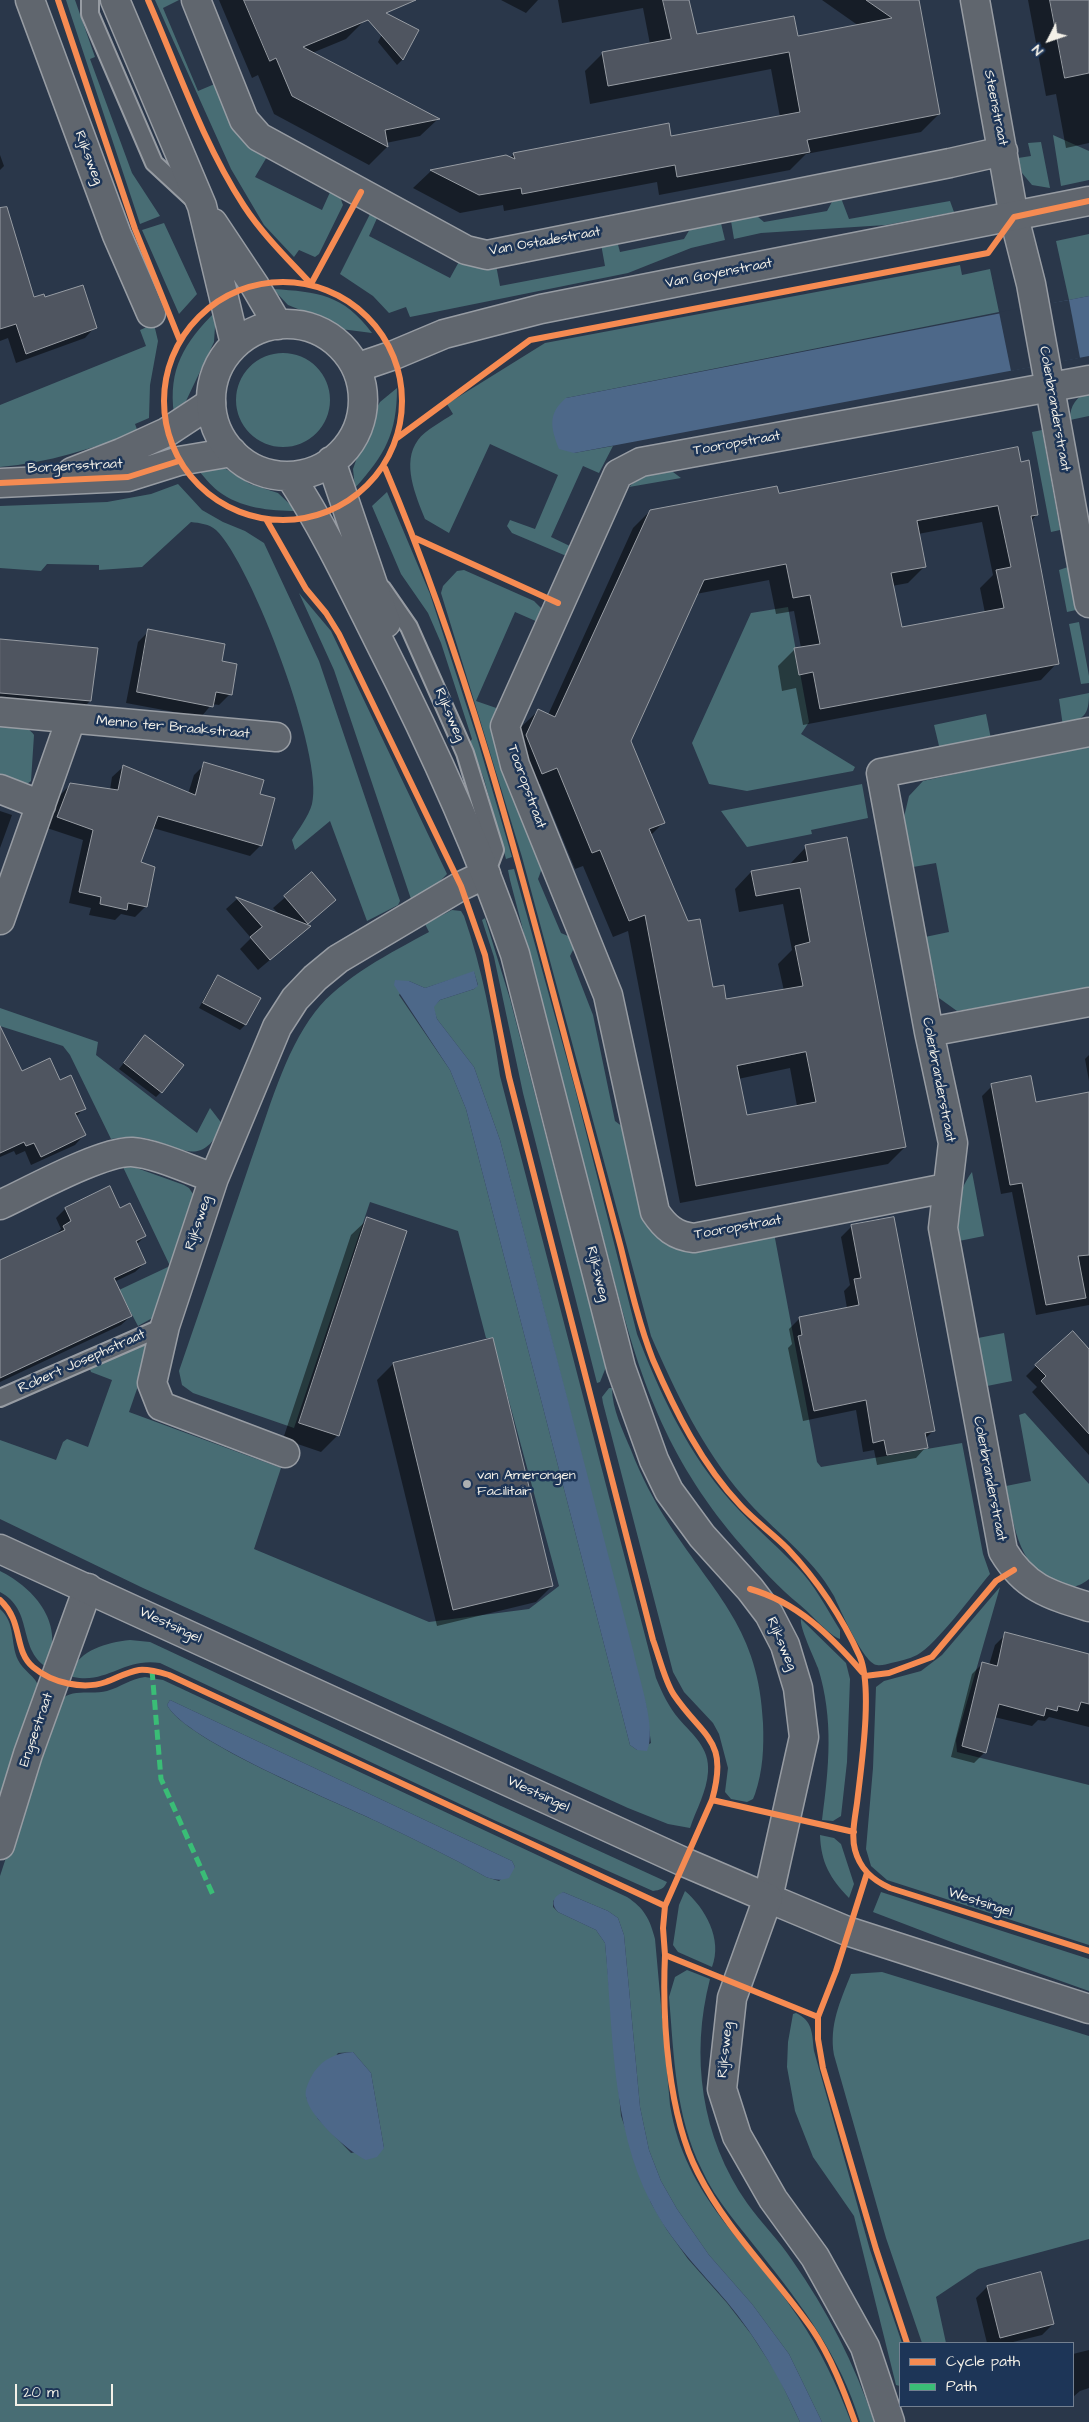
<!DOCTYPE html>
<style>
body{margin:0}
#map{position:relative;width:1089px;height:2422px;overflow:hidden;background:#2a374a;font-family:"Architects Daughter",sans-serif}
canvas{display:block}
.legend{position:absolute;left:899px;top:2342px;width:175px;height:65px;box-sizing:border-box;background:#1d3557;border:1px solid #738091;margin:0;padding:6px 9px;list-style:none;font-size:15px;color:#f4f1e8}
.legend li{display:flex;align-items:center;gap:10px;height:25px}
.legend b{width:25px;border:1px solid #738091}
.north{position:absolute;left:1024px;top:15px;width:50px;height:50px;-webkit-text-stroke:4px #1d3557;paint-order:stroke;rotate:229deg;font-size:14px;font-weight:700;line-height:20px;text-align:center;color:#f4f1e8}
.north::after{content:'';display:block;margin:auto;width:18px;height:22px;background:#f4f1e8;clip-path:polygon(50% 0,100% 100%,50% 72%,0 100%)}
.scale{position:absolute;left:15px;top:2384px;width:98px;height:22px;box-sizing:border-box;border:2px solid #f4f1e8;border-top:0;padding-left:6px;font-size:15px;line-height:18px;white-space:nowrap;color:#f4f1e8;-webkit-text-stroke:4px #1d3557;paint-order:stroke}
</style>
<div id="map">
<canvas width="1089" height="2422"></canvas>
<ul class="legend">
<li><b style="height:6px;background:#f68b52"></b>Cycle path</li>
<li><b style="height:6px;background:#3abd76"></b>Path</li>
</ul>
<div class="north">N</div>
<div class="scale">20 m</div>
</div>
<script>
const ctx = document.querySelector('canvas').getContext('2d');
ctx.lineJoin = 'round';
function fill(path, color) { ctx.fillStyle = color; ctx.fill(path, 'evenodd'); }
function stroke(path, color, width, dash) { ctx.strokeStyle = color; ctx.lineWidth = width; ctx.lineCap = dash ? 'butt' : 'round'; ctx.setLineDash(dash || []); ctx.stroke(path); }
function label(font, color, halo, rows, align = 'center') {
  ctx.font = font + ' "Architects Daughter",sans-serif'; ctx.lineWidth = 5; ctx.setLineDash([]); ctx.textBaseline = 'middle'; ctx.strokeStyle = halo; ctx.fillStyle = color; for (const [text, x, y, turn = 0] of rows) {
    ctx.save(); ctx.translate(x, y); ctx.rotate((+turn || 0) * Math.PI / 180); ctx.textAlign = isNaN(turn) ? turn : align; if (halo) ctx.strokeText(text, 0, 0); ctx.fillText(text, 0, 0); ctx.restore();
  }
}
const green = new Path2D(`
 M66,0H75L95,57L90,59L132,173L160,216L140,224Z
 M155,0H179L163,8L198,91L217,83L243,140L268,155L255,177L322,210L331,190L339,194L343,205L319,254L315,257L299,250L294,257L264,225L231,169Z
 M1053,135L1089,151V180L1061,186Z
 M1041,142L1050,188L1032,185L1022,173L1018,158L1031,156L1028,143Z
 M841,198L849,219L950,201L954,212L886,225L761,233L734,239L730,215L751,211L764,222L827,211L833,200Z
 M371,212L378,216L369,236L450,278L461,258L496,265L500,286L605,266L601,244L617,241L620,252L684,239L696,219L719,215L725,240L691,248L628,273L410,317L406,307L389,313L373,296L340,274Z
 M164,223L197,294L179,314L142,230Z
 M1089,234V296L1069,300L1056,241Z
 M960,265L962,275L990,269L999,312L566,398L574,453L613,446L599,473L583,466L551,537L574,548L570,554L564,555L512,533L507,526L510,520L535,529L558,475L490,444L449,533L425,519C416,496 401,463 418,440C425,430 443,421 453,414L447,404L545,343Z
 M273,289C318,292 343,294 372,333L341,329L313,315L288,305Z
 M216,311L214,342L186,401L174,414C168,369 184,343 216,311Z
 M154,324L158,341L150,385L149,418L135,424L138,432C93,448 48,463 0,467V405L146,346L140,330Z
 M236 400a47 47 0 1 1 94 0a47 47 0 1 1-94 0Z
 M397,388C397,433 385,455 355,488L353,469L370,420L380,402Z
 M1089,390V416L1070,420C1070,405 1076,398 1089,390Z
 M1042,430L1060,530L1051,532L1032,432Z
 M196,468L226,469L250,484L278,493L297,511C270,511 240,508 218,491C210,485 203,475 196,468Z
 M669,469L681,478L629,487L642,475Z
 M178,484L202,510L223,522L245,531L264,543L319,661L400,901L398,905L367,921L330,821L295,850L292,840C298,830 309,816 312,804C325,758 251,563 216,530C209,524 200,523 191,522L142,567L99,570V565L47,564L41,571L0,568V506L107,502L151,494Z
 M387,492L430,594L477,738L512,857L506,859L484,779L470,742L472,739L441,643L428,613L401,574L372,506Z
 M1068,567L1076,610L1067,612L1059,570Z
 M464,570L534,601L543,610L538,622L515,612L476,701L502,710L544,863L538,879L561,933L575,939L577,942L570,956L593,1015L615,1121L627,1130L649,1222L774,1233L817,1462L821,1467L962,1443L983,1554L990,1574C973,1594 937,1644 917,1655C909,1659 900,1661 891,1663C887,1664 881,1666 877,1665C864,1664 840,1609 834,1596C812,1556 772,1530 743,1496C702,1448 676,1393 651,1336L522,857L441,593L443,586L457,571Z
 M299,593L331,631L447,874L436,885L411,899L334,670Z
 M788,607L809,722L801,734L855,767L853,771L747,791L709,784L692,743L751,613Z
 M1079,622L1089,676V683L1081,684L1069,624Z
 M1089,693C1089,716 1084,718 1063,726L1059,699Z
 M986,714L991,739L940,750L934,725Z
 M0,725C12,726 27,724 34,735L31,781C23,789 10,781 0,777Z
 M1089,745V990L957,1011L939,998L925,937L949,932L936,863L913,867L904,817L909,796L923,781Z
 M862,784L868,818L811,830L812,834L747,847L721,811Z
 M514,869L574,1085L637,1334C658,1389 684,1445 722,1491C745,1519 772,1541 797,1567C814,1584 827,1609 840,1630V1639C830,1636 810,1613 800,1605C778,1587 760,1567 742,1546C670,1463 642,1387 615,1283L510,880L508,870Z
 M452,910L461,911L464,916C482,968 492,1021 500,1076L656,1678C662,1693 669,1707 679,1719C693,1735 710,1748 708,1772C707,1791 696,1810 690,1828L668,1824L628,1808L143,1588L0,1519V1440L56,1460L63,1442L67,1439L88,1447L112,1380L91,1372L90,1369L152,1339L154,1340L129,1412L281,1468L254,1549L429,1622L529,1609L559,1586L492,1338H486L458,1231L370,1202L294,1428L193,1393L182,1385L179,1371C203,1301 227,1231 251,1160C268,1113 284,1052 315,1012C341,978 392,952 429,932L425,924ZM474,972L478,985L474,989L440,1000L433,1007L437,1019L474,1067L500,1140L646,1706L651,1743L637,1750L630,1745L466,1109L450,1070L399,995L409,981L425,988Z
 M485,918L510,999L606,1367L600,1382L597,1383L523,1093L494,957L482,920Z
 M0,1008L98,1042L96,1055L197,1133L210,1108L223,1125C201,1167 185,1149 149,1139C136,1136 124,1137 111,1139L70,1055L63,1046L0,1026Z
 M131,1166L184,1185L189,1188L195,1197L156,1316L138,1326L119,1290L170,1266L123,1167Z
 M972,1172L984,1236L959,1241C954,1215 956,1194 972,1172Z
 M1004,1333L1012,1381L987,1386L978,1338Z
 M609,1388H612C612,1409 623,1431 631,1450C641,1476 654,1501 669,1524C716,1596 759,1630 763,1723C764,1747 763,1771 755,1794L753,1799L747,1802L731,1799L725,1792L728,1768L719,1734L713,1723L684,1692L673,1672L603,1403L602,1397Z
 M1025,1413L1089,1484V1579C1076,1589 1068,1589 1054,1582C1016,1563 1014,1523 1006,1486L1031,1481L1019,1415Z
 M0,1571C36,1589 66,1625 46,1667C17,1647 34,1610 0,1592Z
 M1000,1587L956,1740L957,1752L1089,1785V1945L887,1880L871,1866L866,1849L873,1768L876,1687L884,1681L921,1671L942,1655Z
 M0,1609C16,1623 10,1643 18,1660C23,1671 36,1676 39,1688L0,1809Z
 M801,1619L846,1663L850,1679L847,1762L841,1816L833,1821L822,1820C829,1768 834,1719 818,1668C814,1658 799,1626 801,1619Z
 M130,1640L150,1642L501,1806L667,1882C664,1889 660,1890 653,1891L494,1820L160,1663C122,1658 109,1684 73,1677L69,1673C82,1649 105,1643 130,1640Z
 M145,1677L163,1680L627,1897C644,1908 650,1919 655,1939L670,2105C685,2198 750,2244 798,2317C820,2349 837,2385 851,2422H822L789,2354L752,2304L709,2255L677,2209L661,2181L649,2150L640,2107L624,1935L618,1918L608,1911L563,1892L553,1901V1907L558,1912L596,1930L605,1943L621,2116L651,2203L667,2230L688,2259L727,2303L751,2334L777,2374L800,2422H0V1876L32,1778L61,1700C72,1688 92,1695 107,1691C121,1687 130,1679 145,1677ZM170,1700L512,1861L515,1867L499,1881L486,1877C451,1857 414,1839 378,1822C336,1802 184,1740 167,1705ZM353,2052L371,2073L384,2148L351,2153L318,2119L306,2097L338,2053Z
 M820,1835L834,1838L841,1844L854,1884L849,1898C830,1878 821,1863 820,1835Z
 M685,1891C705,1908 723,1939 712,1967L678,1952L673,1945L679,1905Z
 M881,1892L1089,1959V1991L954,1943L873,1912Z
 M687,1970L710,1979C690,2056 701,2137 747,2203C761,2223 779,2240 792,2260C827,2310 855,2364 874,2422H860C840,2356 803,2307 761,2254C740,2227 716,2201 702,2170C675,2116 674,2055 669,1997L675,1977Z
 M882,1972L1089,2036V2239L978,2269L936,2297L946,2343H922L886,2238L834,2055C829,2025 840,2002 851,1974Z
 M796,2013C813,2021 812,2033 814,2051L870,2250L902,2343L900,2386L896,2385L854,2216L813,2157L795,2111L787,2067L788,2042L793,2014Z`);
const water = new Path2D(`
 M1089,296V356L574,453L559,449C551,428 547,414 566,398Z
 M474,971L478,986L474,989L440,1000L434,1007L437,1019L474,1067L500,1140L634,1654C639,1679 657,1729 647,1751L637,1750L630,1745L466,1109L450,1070L394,985L395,980L409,981L425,988Z
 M170,1700L512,1861L515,1867L509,1878C500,1881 495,1880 486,1877C451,1857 414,1839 378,1822C335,1801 186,1741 167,1705Z
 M563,1892L608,1911L618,1918L624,1935L640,2107L649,2150L661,2181L677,2209L709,2255L752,2304L789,2354L822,2422H800C781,2380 757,2338 727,2302C700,2270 670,2241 651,2203C611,2126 613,2029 605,1943L596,1930L558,1912C550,1903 553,1897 563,1892Z
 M353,2052L371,2073L384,2148L377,2157L366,2160C349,2152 310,2118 306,2097C304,2089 310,2079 314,2072C324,2058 337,2053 353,2052Z`);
const pier = new Path2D(`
 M1069,300L1080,358L1011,371L999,312Z`);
const shadow = new Path2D(`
 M219,0H355L364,21L346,39L312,53L438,119L420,136L386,143L387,147L369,165L274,114L258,75L252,78Z
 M501,0H538L526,13Z
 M558,0H688L696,36L797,37L859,26L822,0H918L939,114L921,132L806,154L790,170L659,195L657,182L504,211L503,205L460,213L413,188L431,171L506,156L510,158L514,154L670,137L780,117L771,69L590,104L585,71L603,53L650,44L643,8L562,23Z
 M1028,0H1089V143L1066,148L1056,94L1046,96Z
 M388,23L417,30L402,60L397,65L378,42Z
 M0,155L4,166L0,170Z
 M0,229L33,299H44L95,327L85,338L16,363L8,338L0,341Z
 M1020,464L1037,514L1031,521L1057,663L1041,680L803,725L796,688L782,691L778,666L795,649L801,648L794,611L776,614L769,580L696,594L630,741L663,823L651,835L712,989L725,1000L784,991L778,964L792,950L783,904L739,912L735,889L751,872L789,865L806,847L905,1147L888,1164L680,1203L628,931L613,937L583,866L575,869L540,784L525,790L509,753L521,727L538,711L548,715L633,528L650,511ZM982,522L993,575L980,588L985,613L901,629L892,586L908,583L925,566L918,534ZM790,1068L797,1106L746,1116L738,1079Z
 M149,631L220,662L230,694L219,705L212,704L201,717L126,703L138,642Z
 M0,640L90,701L79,712L0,705Z
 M205,764L258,795L261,845L250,856L153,828L140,862L146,906L135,917L121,914L115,920L89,915L91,908L69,903L83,840L47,828L60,795L71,784L110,790L112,777L123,767L188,794L194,775Z
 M0,811L12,815L0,848Z
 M312,874L334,900L307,925L298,936L258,970L240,949L251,938L226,909L237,899L280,915L273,908Z
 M219,977L259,998L245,1025L240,1030L199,1008L213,982Z
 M0,1032L22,1073L59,1082L84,1108L76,1117L84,1135L75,1145L31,1165L25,1151L16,1155L14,1151L0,1157Z
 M140,1042L161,1092L156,1097L119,1069Z
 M1089,1055V1081L1085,1059Z
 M992,1086L1035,1104L1089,1093V1305L1036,1315L1012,1192L1001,1194L982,1096Z
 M65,1209L120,1210L145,1236L136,1245L145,1263L135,1272L114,1282L131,1316L121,1325L0,1382V1262L54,1236L61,1229L56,1218Z
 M368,1219L338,1435L321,1452L283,1439L351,1235Z
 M852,1226L933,1431L925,1439L926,1447L916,1458L877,1465L874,1450L863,1452L856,1410L803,1421L788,1348L792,1344L789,1329L799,1319L847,1308L844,1291L850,1285L841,1237Z
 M492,1340L552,1586L536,1602L437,1626L377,1380L393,1364Z
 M1089,1351V1455L1032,1392L1037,1387L1026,1376L1036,1366Z
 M1006,1634L1089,1655V1727L1049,1717L1045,1721L1038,1720L1032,1726L994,1717L985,1752L974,1763L951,1757L972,1674L983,1663L989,1665L995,1645Z
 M987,2287L1053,2324L1042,2335L1009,2343H987L976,2298Z
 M1089,2350V2388L1080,2391L1073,2397V2354Z`);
const building = new Path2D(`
 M244,0H416L386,13L419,30L403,60L368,20L303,47L440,119L385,130L388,147L292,96L276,58L270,61Z
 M663,0H689L697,34L794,16L798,36L892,18L866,0H919L940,114L807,140L810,152L677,177L675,165L522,194L521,188L479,195L430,170L506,155L515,159L513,153L669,123L671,136L800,112L789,52L608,86L602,52L671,39Z
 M1050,0H1089V73L1065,78Z
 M7,207L34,297L44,294L45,297L83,285L97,328L26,354L16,324L0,329V208Z
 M1018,447L1021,462L1029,460L1038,515L1031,516L1059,664L820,709L813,672L799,675L794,648L820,644L810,595L793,598L786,564L704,580L631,741L665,823L649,829L688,921L700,919L713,987L724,985L726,999L803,986L795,946L810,942L800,888L756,896L751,871L808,861L805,845L847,837L906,1147L696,1186L645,915L629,921L600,850L592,853L557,768L542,774L526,735L538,709L555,717L650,510L777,486L779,493ZM998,506L1011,567L996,570L1004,608L902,627L891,573L926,567L917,521ZM806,1052L816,1102L747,1115L737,1066Z
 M148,629L225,644L222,661L237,664L232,695L216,692L213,707L137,692Z
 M0,639L98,648L91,701L0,693Z
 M204,762L264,780L260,794L275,798L262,846L158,816L141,862L155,867L147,907L128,903L127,910L100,904L101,897L79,892L93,830L57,817L70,783L118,790L123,765L195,795Z
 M312,872L336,900L308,924L284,896Z
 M236,897L311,926L270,960L250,937L262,927Z
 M218,975L261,998L246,1025L203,1003Z
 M0,1026L22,1071L50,1058L60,1080L71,1075L86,1109L75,1113L86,1135L41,1157L34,1143L26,1146L24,1142L0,1153Z
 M145,1035L184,1065L162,1093L124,1063Z
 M1031,1076L1036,1102L1089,1092V1255L1078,1256L1086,1298L1046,1305L1022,1183L1010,1185L991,1084Z
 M110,1186L120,1208L130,1203L146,1236L136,1241L146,1263L114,1278L132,1316L0,1378V1260L65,1230L63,1226L71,1221L65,1208Z
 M367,1217L407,1231L339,1436L299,1423Z
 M894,1217L935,1431L925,1433L928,1448L887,1455L884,1440L873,1443L866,1400L814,1411L798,1336L802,1335L799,1317L859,1305L854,1279L861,1278L851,1225Z
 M1073,1331L1089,1349V1434L1041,1381L1046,1376L1035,1365Z
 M493,1338L553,1586L453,1610L393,1363Z
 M1005,1632L1089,1654V1704L1081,1702L1078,1711L1058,1706L1057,1711L1046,1708L1044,1716L999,1704L986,1753L962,1746L982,1662L997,1666Z
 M1041,2272L1054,2324L1000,2338L987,2286Z`);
const lane = new Path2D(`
 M90,0V14L154,163L194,200
 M382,588L409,627L465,753L495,850L486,874
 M0,1398L165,1326`);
const street = new Path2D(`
 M30,0L117,235L151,313
 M196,0L244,120L259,137L466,250L487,255L950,163L1003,151
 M975,0L1014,217L1031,284L1089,603
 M72,472L121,453L167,432L211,403
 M0,483L128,477L179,461L232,452
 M0,712L276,737
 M1089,732L881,773L929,1032L953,1143L943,1228L1003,1551C1025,1588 1050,1595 1089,1607
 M0,789L41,805
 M0,920L71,719
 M929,1032L1089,1002
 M946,1188L694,1238C675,1236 665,1227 655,1212L608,995L515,765L505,726L618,474L641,462L1089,380
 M0,1205C30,1191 102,1151 132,1152C157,1154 190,1170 214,1178
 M285,1453L161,1406L152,1383L165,1326L214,1178L277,1027L295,999L315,978L338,959L461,886L486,874
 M0,1845L28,1754L88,1588`);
const secondary = new Path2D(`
 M115,0L202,206L235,344
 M213,223L255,286L278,325
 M211 400a76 76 0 1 1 152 0a76 76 0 1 1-152 0Z
 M356,368L394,355L444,334L541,309L1089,201
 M331,461L386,623
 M290,476C324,528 350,583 378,639C430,741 478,845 515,954L621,1368L654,1460L669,1491L702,1536L750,1589L769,1614L785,1645L798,1688L804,1737L768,1898L847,1931L1089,2009`);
const primary = new Path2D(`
 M0,1549L684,1862L768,1898L732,1998L722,2089L737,2136L773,2199L815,2257L865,2347L890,2422`);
const quiet = new Path2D(`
 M152,1670L161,1779L213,1895`);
const cycleway = new Path2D(`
 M58,0L135,229L180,341
 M148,0C178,69 203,143 244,206C263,235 288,259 311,284L361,192
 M164 401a119 119 0 1 1 238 0a119 119 0 1 1-238 0Z
 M397,438L530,340L988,253L1014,217L1089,201
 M385,468C467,661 520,866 573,1068C589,1128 605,1188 621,1248C630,1285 639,1324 653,1360C675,1411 702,1465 741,1506C755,1521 772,1533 787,1548C817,1580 842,1617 860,1657C873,1689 861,1768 857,1803C855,1818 851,1835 855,1850C860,1869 872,1880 890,1888L1089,1951
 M0,483L128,477L179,461
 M266,519L306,589L326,613L339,634L461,886L485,955L509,1077L653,1640C659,1656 665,1682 674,1695C704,1739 729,1739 712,1800
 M415,538L558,603
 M750,1589C797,1602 831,1636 862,1672
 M0,1600C24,1622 13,1650 33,1667C52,1683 83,1690 106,1682C117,1678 127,1672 139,1670C149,1669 159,1672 169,1675L665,1906
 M865,1676L889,1673L932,1657L996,1581L1014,1570
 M867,1873L836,1971L818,2017V2039L823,2068L876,2249L907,2343
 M665,1955C662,2020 668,2115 698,2173C727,2231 776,2277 812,2329C831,2357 844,2391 855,2422
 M818,2017L665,1955L663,1928L665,1906L712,1800L854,1832`);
const markers = [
 [467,1484,5,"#adb0b1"]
];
const streetNames = [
 ["Steenstraat",995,108,79],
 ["Rijksweg",88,158,69],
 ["Van Ostadestraat",545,242,-10],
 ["Van Goyenstraat",719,274,-11],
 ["Colenbranderstraat",1054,409,80],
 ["Tooropstraat",737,444,-10],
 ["Borgersstraat",75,467,-3],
 ["Rijksweg",449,715,67],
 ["Menno ter Braakstraat",173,728,5],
 ["Tooropstraat",526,787,70],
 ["Colenbranderstraat",938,1080,79],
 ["Rijksweg",199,1223,-72],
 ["Tooropstraat",738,1228,-10],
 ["Rijksweg",597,1274,76],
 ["Robert Josephstraat",82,1362,-24],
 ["Colenbranderstraat",989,1479,79],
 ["Westsingel",170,1626,25],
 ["Rijksweg",781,1644,67],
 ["Engsestraat",37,1730,-71],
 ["Westsingel",538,1795,25],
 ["Westsingel",980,1903,18],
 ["Rijksweg",726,2050,-84]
];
const poiNames = [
 ["van Amerongen",477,1476],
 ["Facilitair",477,1492]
];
fill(green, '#486d74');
fill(water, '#4d6889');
fill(pier, '#2a374a');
fill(shadow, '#0007');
fill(building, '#4f5560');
stroke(building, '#979ca3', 1);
stroke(lane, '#979ca3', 20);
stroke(street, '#979ca3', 31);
stroke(secondary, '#979ca3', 31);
stroke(primary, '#979ca3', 31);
stroke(lane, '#60666e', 16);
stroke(street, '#60666e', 28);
stroke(secondary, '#60666e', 28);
stroke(primary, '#60666e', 28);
stroke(quiet, '#3abd76', 5, [10, 5]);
stroke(cycleway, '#f68b52', 6);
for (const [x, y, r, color] of markers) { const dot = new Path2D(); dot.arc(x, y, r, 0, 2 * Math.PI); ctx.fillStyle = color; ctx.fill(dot); stroke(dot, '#1d3557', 2); }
label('14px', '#f4f1e8', '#1d3557', streetNames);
label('14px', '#f4f1e8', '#1d3557', poiNames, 'left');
</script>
